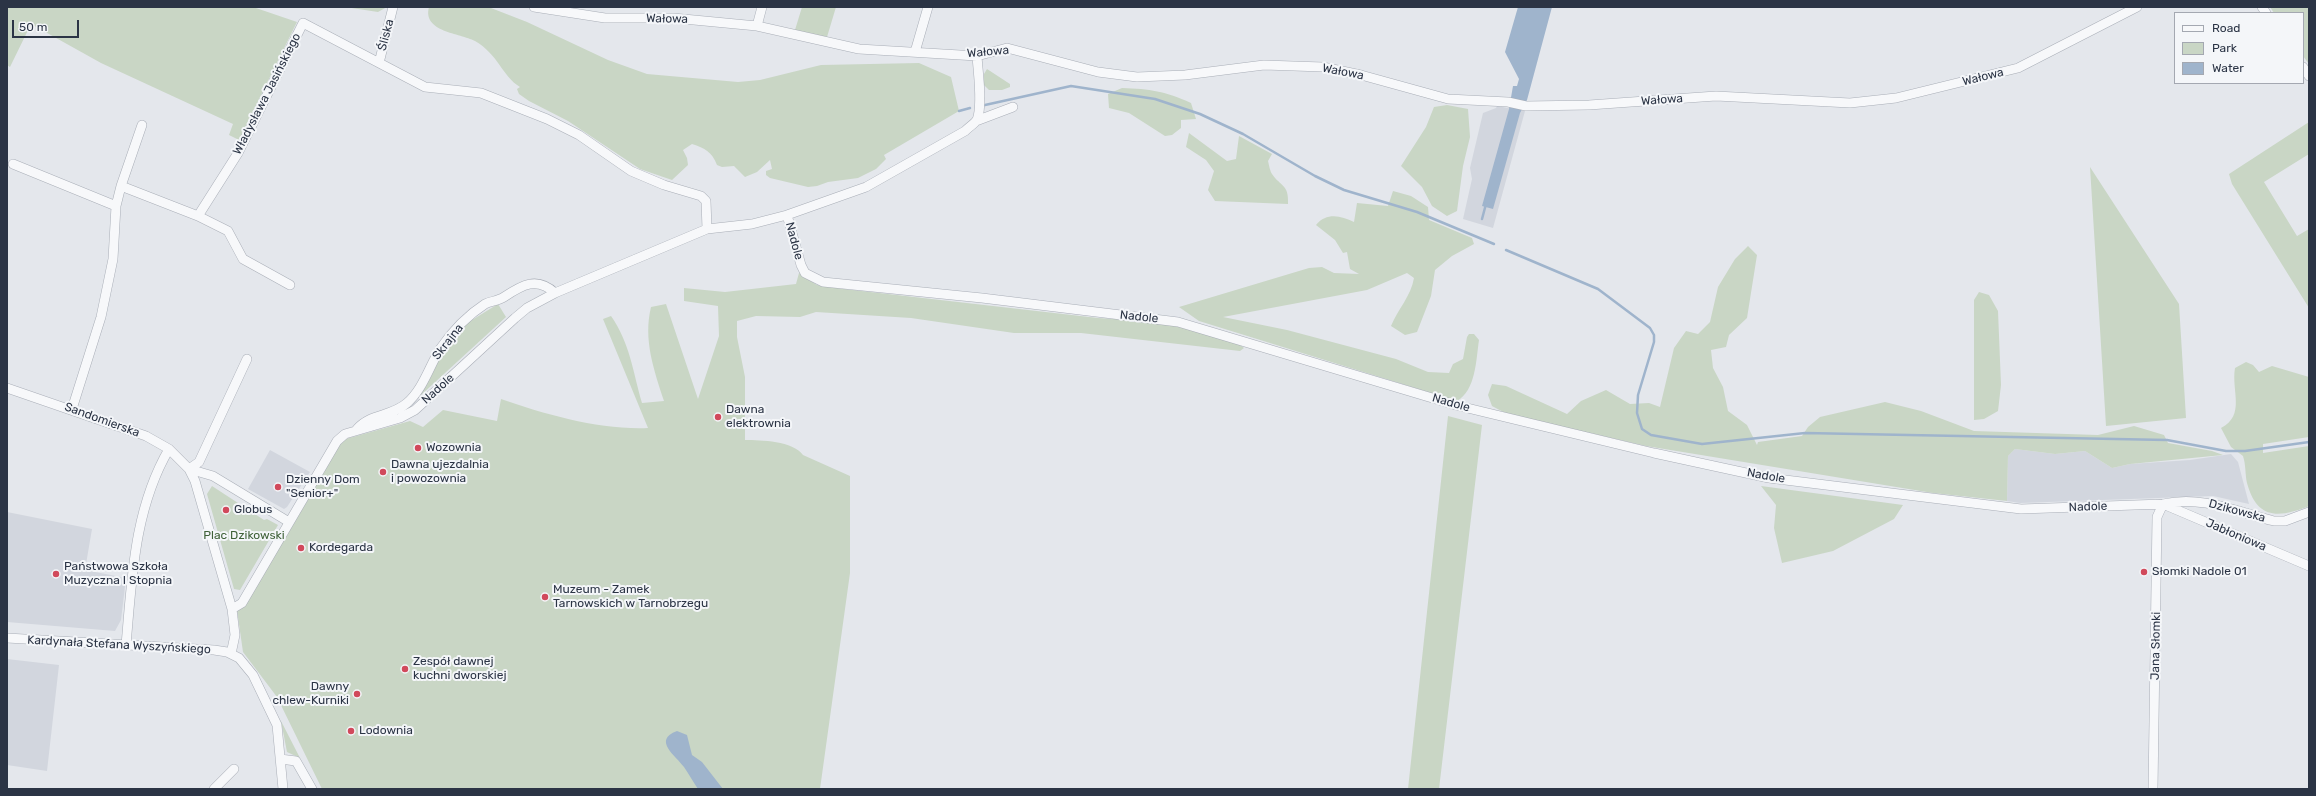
<!DOCTYPE html>
<meta charset="utf-8">
<style>
body{margin:0}
#map{position:relative;width:2316px;height:796px;overflow:hidden;background:#e4e7ec;font-family:Rubik,sans-serif}
canvas{display:block}
.frame{position:absolute;inset:0;border:8px solid #2b3445;pointer-events:none}
.legend{position:absolute;left:2174px;top:12px;width:130px;height:72px;box-sizing:border-box;background:#f4f6f9;border:1px solid #a4a8b1;margin:0;padding:5px 7px;list-style:none;font-size:12px;color:#2b3445}
.legend li{display:flex;align-items:center;gap:8px;height:20px}
.legend b{width:20px;border:1px solid #a4a8b1}
.scale{position:absolute;left:12px;top:20px;width:67px;height:18px;box-sizing:border-box;border:2px solid #2b3445;border-top:0;padding-left:5px;font-size:12px;line-height:14px;white-space:nowrap;color:#2b3445;-webkit-text-stroke:3px #f4f6f9;paint-order:stroke}
</style>
<div id="map">
<canvas width="2316" height="796"></canvas>
<div class="frame"></div>
<ul class="legend">
<li><b style="height:5px;background:#f7f8fa"></b>Road</li>
<li><b style="height:11px;background:#c9d6c5"></b>Park</li>
<li><b style="height:11px;background:#9fb4cc"></b>Water</li>
</ul>
<div class="scale">50 m</div>
</div>
<script>
const ctx = document.querySelector('canvas').getContext('2d');
ctx.lineJoin = 'round';
function fill(path, color) { ctx.fillStyle = color; ctx.fill(path, 'evenodd'); }
function stroke(path, color, width, dash) { ctx.strokeStyle = color; ctx.lineWidth = width; ctx.lineCap = dash ? 'butt' : 'round'; ctx.setLineDash(dash || []); ctx.stroke(path); }
function label(font, color, halo, rows, align = 'center') {
  ctx.font = font + ' Rubik,sans-serif'; ctx.lineWidth = 4; ctx.setLineDash([]); ctx.textBaseline = 'middle'; ctx.strokeStyle = halo; ctx.fillStyle = color; for (const [text, x, y, turn = 0] of rows) {
    ctx.save(); ctx.translate(x, y); ctx.rotate((+turn || 0) * Math.PI / 180); ctx.textAlign = isNaN(turn) ? turn : align; if (halo) ctx.strokeText(text, 0, 0); ctx.fillText(text, 0, 0); ctx.restore();
  }
}
const built = new Path2D(`
 M1497,106L1525,111L1493,228L1463,219L1472,179L1470,168L1483,113L1496,108Z
 M2015,449L2055,454L2085,451L2112,468L2130,464L2190,460L2231,454L2238,462L2249,504L2213,496L2020,503L2007,501L2008,456Z
 M270,450L310,472L287,507L284,509L248,489Z
 M7,512L92,529L85,570L126,578L121,620L115,631L7,622Z
 M7,659L59,665L47,771L7,765Z`);
const green = new Path2D(`
 M7,7H253L297,22L239,140L229,135L233,124L101,63L31,24L10,67L7,65Z
 M345,7H387L378,12Z
 M429,7L491,8L527,22L608,60L647,74L738,82L760,80L821,65L919,63L951,77L959,111L884,155L886,159L876,169L858,178L828,182L817,186L808,187L770,178L766,175V171L772,169L770,160L757,172L745,177L734,166L722,167L717,165C712,152 705,148 692,144L683,150L687,158L688,165L672,180L640,169L568,121L529,101L519,94L517,89L520,87C502,76 498,54 475,41C460,33 422,32 429,7Z
 M802,7H836L827,37L795,30Z
 M2270,7H2309V64L2303,56V13H2274Z
 M987,69L1010,84V87L1002,90H989L984,85V74Z
 M1122,88C1150,89 1165,91 1191,103L1196,119L1181,120V128L1172,135L1165,136L1129,113L1109,108L1108,94Z
 M1447,105L1468,109L1470,137L1463,166L1457,211L1447,216L1432,206L1422,187L1401,166L1426,127L1434,107Z
 M2309,122V154L2264,182L2297,236L2309,229V308L2232,184L2229,174Z
 M1189,133L1227,161L1236,159L1239,136L1272,154L1268,161C1269,165 1270,171 1272,174C1281,187 1289,184 1288,204L1215,201L1208,190L1214,171L1206,160L1186,147Z
 M2090,167L2179,304L2186,418L2106,426Z
 M1393,191L1411,196L1428,207L1429,220L1472,238L1474,244L1452,256L1435,270L1431,296L1417,332L1405,335L1391,326C1398,309 1411,296 1414,278L1407,273L1367,290L1223,317L1287,330L1396,359L1428,372L1449,373L1453,364L1463,359L1467,337L1469,334H1474L1479,340C1476,360 1476,390 1457,401L1199,321L1179,307L1309,268L1322,267L1334,273L1359,274L1350,269L1347,252L1343,253L1335,240L1316,225C1327,212 1341,216 1354,222L1357,203L1388,206Z
 M1748,246L1757,255L1747,318L1729,335L1726,347L1711,350L1713,368L1723,387L1728,411L1747,425L1757,445L1758,442L1802,436L1808,427L1820,417L1885,402L1921,411L1974,431L2098,435L2134,426L2164,435L2168,443L2212,451L2223,455L2130,464L2112,468L2085,451L2055,454L2015,449L2008,456L2007,501L1933,493L1646,446L1507,414L1492,406L1488,395L1492,384L1506,386L1567,414L1581,401L1606,390L1630,404L1649,403L1660,407L1674,348L1686,331L1698,334L1710,322L1718,287L1735,259Z
 M799,273L817,285L844,289L1098,318L1162,322L1239,344L1244,348L1240,351L1081,333H1014L911,318L816,312L800,317L756,316L737,321V337L745,377V440C761,440 793,441 803,455L850,476V573L820,789H322L277,697L243,652L237,610L342,440L410,421L423,427L443,410L497,421L501,399C547,415 600,430 648,428L603,319L611,316C630,343 633,372 642,403L664,401C654,370 643,340 651,307L666,304L698,399L719,336L718,306L684,301V288L725,292L796,284Z
 M1979,292L1989,295L1998,311L2001,385L1998,411L1984,419L1974,420V300Z
 M498,304L506,317L408,407L459,328Z
 M2246,362L2253,365L2259,372L2272,366L2309,377V437L2263,444V453L2309,446V506C2279,518 2257,520 2247,483C2245,474 2246,465 2243,456L2231,447L2221,428C2246,415 2231,391 2235,368Z
 M1448,416L1482,425L1439,789H1408Z
 M212,486L264,520L267,519L278,525L240,590L234,589L207,494Z
 M1761,486L1903,505L1894,519L1833,551L1782,563L1774,528L1776,505Z
 M281,721L300,758L287,752Z`);
const water = new Path2D(`
 M1518,7H1552L1527,100L1520,113L1493,209L1482,206L1509,109L1513,86H1517L1519,79L1505,52Z
 M677,731L687,735L692,755L702,762L723,789H698C693,782 689,774 684,767C676,756 652,740 677,731Z`);
const stream = new Path2D(`
 M985,105L1071,86L1155,99L1200,114L1243,134L1315,176L1344,190L1417,212L1494,244
 M959,111L970,108
 M1482,219L1486,204
 M1506,250L1598,289L1650,328L1654,335V342L1638,395L1637,413L1642,429L1651,435L1702,444L1805,433L2167,440L2226,451H2245L2309,442`);
const street = new Path2D(`
 M534,7L605,18H673L757,26L859,49L977,56L1007,48L1098,72L1137,77L1185,75L1264,65L1323,67L1361,75L1448,99L1508,102L1526,106L1589,105L1716,96L1850,103L1896,98L2018,68L2137,7
 M2262,7L2266,13
 M757,26L762,7
 M915,52L928,7
 M379,63L393,7
 M2303,67L2309,76
 M976,121L1013,107
 M13,164L116,206
 M121,186L198,216L228,231L243,259L290,285
 M787,215L801,265L805,273L823,282L982,298L1178,322L1459,406L1654,453L1769,478L2021,509L2163,504C2202,495 2237,512 2274,521H2285L2309,512
 M198,216L238,153L303,23L425,87L481,93L547,119L579,135L631,171L664,185L701,196L706,201L707,229
 M7,388L146,436L169,449L189,469L195,481L232,609L235,635L231,654
 M72,409L101,317L113,259L116,206L121,186L142,125
 M357,429C371,413 391,417 407,403C423,389 429,367 440,349C451,333 468,315 485,304C491,301 498,301 504,297C522,285 537,276 555,293
 M189,469L199,462L247,359
 M189,469L213,476L289,522
 M2163,504L2309,566
 M232,609L242,603L337,441L345,434L400,418L415,410L515,318L527,308L555,293L707,229L752,224L787,215L866,187L965,131C969,127 974,124 977,120C983,105 978,72 977,56
 M7,638L214,650L227,652L239,658L253,675L277,725L283,789
 M126,645C132,578 134,509 169,449
 M280,759L296,761L312,789
 M214,789L234,769
 M2153,789L2157,517L2163,504`);
const markers = [
 [718,417,4,"#d1495b"],
 [418,448,4,"#d1495b"],
 [383,472,4,"#d1495b"],
 [278,487,4,"#d1495b"],
 [226,510,4,"#d1495b"],
 [301,548,4,"#d1495b"],
 [2144,572,4,"#d1495b"],
 [56,574,4,"#d1495b"],
 [545,597,4,"#d1495b"],
 [405,669,4,"#d1495b"],
 [357,694,4,"#d1495b"],
 [351,731,4,"#d1495b"]
];
const streetNames = [
 ["Wałowa",667,19,1],
 ["Śliska",386,35,-75],
 ["Wałowa",988,52,-5],
 ["Wałowa",1343,72,11],
 ["Wałowa",1983,77,-14],
 ["Władysława Jasińskiego",267,94,-63],
 ["Wałowa",1662,100,-4],
 ["Nadole",794,241,75],
 ["Nadole",1139,317,6],
 ["Skrajna",448,342,-52],
 ["Nadole",438,389,-42],
 ["Nadole",1451,403,16],
 ["Sandomierska",102,420,20],
 ["Nadole",1766,476,10],
 ["Nadole",2088,507,-2],
 ["Dzikowska",2237,511,15],
 ["Jabłoniowa",2236,535,23],
 ["Kardynała Stefana Wyszyńskiego",119,645,3],
 ["Jana Słomki",2156,646,-89]
];
const poiNames = [
 ["Dawna",726,410],
 ["elektrownia",726,424],
 ["Wozownia",426,448],
 ["Dawna ujezdalnia",391,465],
 ["i powozownia",391,479],
 ["Dzienny Dom",286,480],
 ["\"Senior+\"",286,494],
 ["Globus",234,510],
 ["Kordegarda",309,548],
 ["Państwowa Szkoła",64,567],
 ["Muzyczna I Stopnia",64,581],
 ["Słomki Nadole 01",2152,572],
 ["Muzeum - Zamek",553,590],
 ["Tarnowskich w Tarnobrzegu",553,604],
 ["Zespół dawnej",413,662],
 ["kuchni dworskiej",413,676],
 ["Dawny",349,687,"right"],
 ["chlew-Kurniki",349,701,"right"],
 ["Lodownia",359,731]
];
const parkNames = [
 ["Plac Dzikowski",244,536]
];
fill(built, '#d2d6de');
fill(green, '#c9d6c5');
fill(water, '#9fb4cc');
stroke(stream, '#9fb4cc', 2.5);
stroke(street, '#a9aeb7', 10);
stroke(street, '#f7f8fa', 9);
for (const [x, y, r, color] of markers) { const dot = new Path2D(); dot.arc(x, y, r, 0, 2 * Math.PI); ctx.fillStyle = color; ctx.fill(dot); stroke(dot, '#f4f6f9', 1.5); }
label('12px', '#2b3445', '#f4f6f9', streetNames);
label('12px', '#2b3445', '#f4f6f9', poiNames, 'left');
label('12px', '#3f6138', '#f4f6f9', parkNames);
</script>
